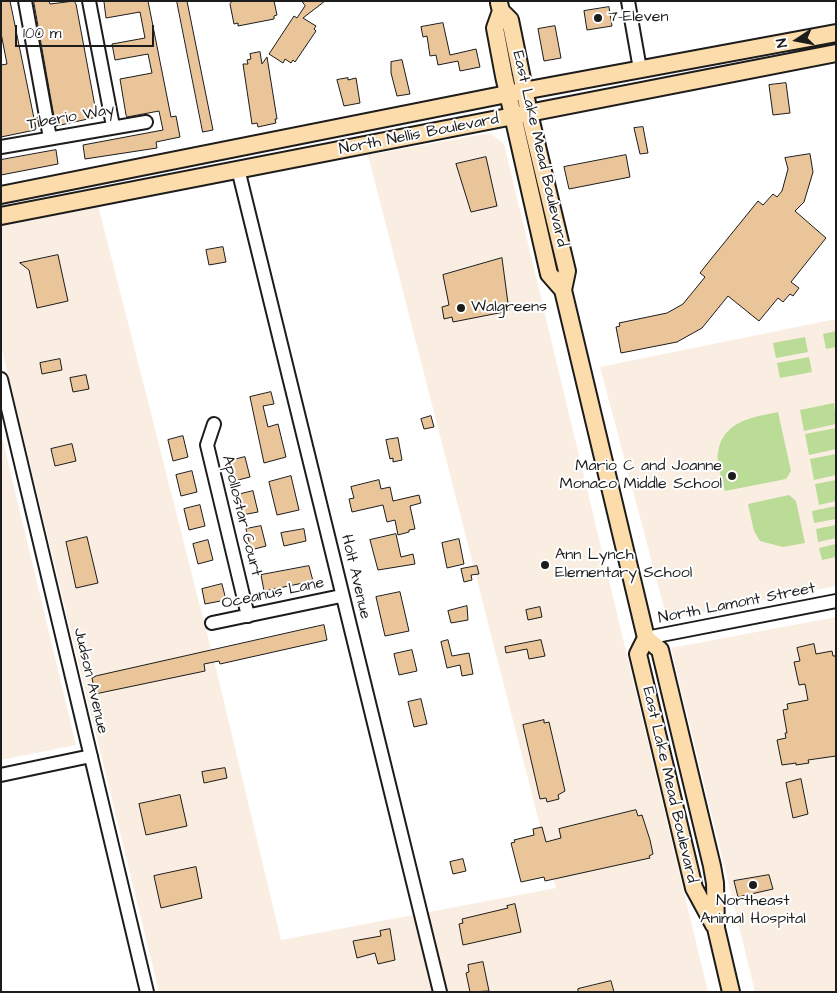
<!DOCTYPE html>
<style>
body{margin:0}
#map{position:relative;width:837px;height:993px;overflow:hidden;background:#fff;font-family:"Architects Daughter",sans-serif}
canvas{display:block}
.frame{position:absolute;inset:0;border:2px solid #1c1c1c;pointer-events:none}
.north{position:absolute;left:772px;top:15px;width:50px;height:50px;-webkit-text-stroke:4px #fff;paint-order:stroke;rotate:259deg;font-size:14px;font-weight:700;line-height:20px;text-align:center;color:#1c1c1c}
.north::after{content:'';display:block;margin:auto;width:18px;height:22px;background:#1c1c1c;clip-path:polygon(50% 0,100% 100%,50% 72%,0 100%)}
.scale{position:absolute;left:15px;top:25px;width:139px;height:22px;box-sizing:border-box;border:2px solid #1c1c1c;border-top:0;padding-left:6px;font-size:15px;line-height:18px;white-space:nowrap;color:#1c1c1c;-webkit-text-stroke:4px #fff;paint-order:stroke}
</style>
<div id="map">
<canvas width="837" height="993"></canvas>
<div class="frame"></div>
<div class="north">N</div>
<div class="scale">100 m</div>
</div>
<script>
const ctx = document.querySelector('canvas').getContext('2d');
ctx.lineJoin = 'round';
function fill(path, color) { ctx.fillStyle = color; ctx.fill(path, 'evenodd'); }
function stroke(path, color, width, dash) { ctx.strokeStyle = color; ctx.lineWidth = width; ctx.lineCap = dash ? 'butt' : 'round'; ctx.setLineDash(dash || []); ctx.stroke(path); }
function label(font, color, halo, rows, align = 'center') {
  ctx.font = font + ' "Architects Daughter",sans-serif'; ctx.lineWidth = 4; ctx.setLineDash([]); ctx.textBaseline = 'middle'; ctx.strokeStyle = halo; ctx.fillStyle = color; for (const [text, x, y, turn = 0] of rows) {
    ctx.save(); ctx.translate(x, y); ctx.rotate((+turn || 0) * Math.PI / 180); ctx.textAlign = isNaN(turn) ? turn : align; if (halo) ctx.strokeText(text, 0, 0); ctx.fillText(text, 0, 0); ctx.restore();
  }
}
const built = new Path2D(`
 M490,133L504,144L708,992H159L1,346V225L98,205L218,677L281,940L556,888L368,155Z
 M836,319V586L667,619L600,367Z
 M1,433L76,745L1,760Z
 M836,617V992H755L671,648Z`);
const green = new Path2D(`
 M836,331V347L826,349L823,334Z
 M805,337L808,352L776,358L773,343Z
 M809,357L812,372L780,378L777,363Z
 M834,403L836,424L804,431L800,410Z
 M778,412L791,471L786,479L725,491C722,480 716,463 718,452C723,421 753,417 778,412Z
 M836,428V449L809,455L805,434Z
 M836,454V475L814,480L810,459Z
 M836,480V501L819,505L815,484Z
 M789,495L796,501L805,543L783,547L760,541L754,531L748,504Z
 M836,506V519L814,523L812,511Z
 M836,525V538L818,542L816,529Z
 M836,544V557L822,560L819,548Z`);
const building = new Path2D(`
 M1,1H10L36,128L35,130L1,137V65L7,64L1,33Z
 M34,1H49L50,4L74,1L76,4L97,117L56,126Z
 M109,1H148L171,117L176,116L180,137L156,142L157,148L85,159L83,145L163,130L159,111L127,117L126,115L120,79L152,73L148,54L115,60L112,44L145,38L140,12L106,18L104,2Z
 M177,1H187L213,130L203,132Z
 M233,1H274L277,15L274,16V19L238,26V23L234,24L230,4Z
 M302,1H325L303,18L316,26L314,29L316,31L295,62L293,60L291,63L285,59L283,63L269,54L294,16L297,18L305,6Z
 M609,7L612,26L587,30L584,11Z
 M443,23L450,55L476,49L480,67L460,71L458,61L438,65L436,55L430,56L427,36L423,37L421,27Z
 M555,26L561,58L544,61L538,29Z
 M260,52L262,64L267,57L277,119H275L276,123L258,127L257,123L252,124L243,64H248L247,60L251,59L250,54Z
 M402,60L410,94L397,96L391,73V62Z
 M348,78V80L356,78L360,103L344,106L337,80Z
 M786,83L790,113L773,115L769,85Z
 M643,127L648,153L640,154L634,128Z
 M56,150L58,164L1,175V160Z
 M810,154L813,172L804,202L795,211L826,238L791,282L799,288L793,296L790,294L783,302L778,298L759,321L728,296L702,328L677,342L621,353L616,327L620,326L619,323L667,313L683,304L705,277L700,273L707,264L758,201L763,205L773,194L777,197L782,191L788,169L785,158Z
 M626,155L630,177L569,189L564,167Z
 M486,157L497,206L471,212L456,164Z
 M223,247L226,262L209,265L206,250Z
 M58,255L68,301L37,308L29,270L20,263Z
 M502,258L509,311L453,322L452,317L444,319L442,307L449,305L443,275Z
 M60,359L62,370L42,374L40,363Z
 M86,375L89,389L73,392L70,378Z
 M271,392L274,404L263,406L268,427L278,424L286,457L264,463L250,397Z
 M431,416L434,427L424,429L421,419Z
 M183,436L188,457L173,461L168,440Z
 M398,438L402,460L393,462V458L390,459L386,440Z
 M72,444L76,461L55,466L51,449Z
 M245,457L250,477L234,481L229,461Z
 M192,471L197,492L181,496L176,475Z
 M291,476L299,510L277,515L269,482Z
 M379,480L381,489L390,487L393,501L419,495L421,503L410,506L415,529L409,530V532L398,535L395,520L387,522L383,505L352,512L349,499L354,498L351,487Z
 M253,491L258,512L242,515L237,495Z
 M200,505L205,526L189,530L184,509Z
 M261,526L266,546L251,550L246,529Z
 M304,529L306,541L284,546L281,533Z
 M396,534L401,557L413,554L415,564L378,570L370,540Z
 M87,537L98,583L76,588L66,542Z
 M459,539L464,564L447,568L442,543Z
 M208,540L213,560L198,564L193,544Z
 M309,566L313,581L264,591L261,575Z
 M477,566L479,574L471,575L472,580L464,582L461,569Z
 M222,584L226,600L205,604L202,589Z
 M400,592L409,631L385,636L376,597Z
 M467,606L468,620L451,623L448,611Z
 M540,607L542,617L528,620L526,610Z
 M324,625L327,640L220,664L219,661L204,664L205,671L95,694L92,678L96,676Z
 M448,640L452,656L469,653L473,674L462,676L460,665L447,668L441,642Z
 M541,640L545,656L529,659L527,649L506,653L505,647Z
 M814,644L816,654L832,651L833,656H836V756L808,760L809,763L796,765V763L782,765L777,740L786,738L785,733H787L783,710L788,709L787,704L808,700L805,684L799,685L794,662L800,661L797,648Z
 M412,650L417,671L399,675L394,654Z
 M421,699L427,724L414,727L408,702Z
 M544,720V723L549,722L565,791L558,795L559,799L547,802L546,798L540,799L523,725Z
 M225,768L227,778L204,783L202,772Z
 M801,779L808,814L793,818L786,783Z
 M180,795L187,826L146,835L139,804Z
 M636,810L638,816L642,815L650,840L653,854L649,856L650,858L545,881L544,877L521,882L511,843L515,842L514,840L534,835L533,829L542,827L546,842L561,838L559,829Z
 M463,859L466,871L453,874L450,862Z
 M196,867L202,898L161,908L154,876Z
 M769,875L773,889L738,897L734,881Z
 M515,904L521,932L463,945L459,924L463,923L462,919L508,908L507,906Z
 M390,929L395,960L378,964L375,953L357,958L353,941L381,936L380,931Z
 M483,962L489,991L470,992L466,973L469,972L468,965Z
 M611,981L614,992H578V989Z`);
const minor = new Path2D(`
 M25,1L50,138
 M89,1L113,126
 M628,1L640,69
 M1,147L146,122
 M238,169L440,992
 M1,379L147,992
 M214,424L207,445L248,616
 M212,623L341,596
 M646,638L836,601
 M1,775L91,756`);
const major = new Path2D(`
 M499,3L501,11L495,28L504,76L549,274L563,290
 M501,11L510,20L529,113L567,271L563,290L646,638L660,650L712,866L715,883L716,928L731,992
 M1,195L507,94L836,33
 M1,216L836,53
 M646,638L638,654L694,888L714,925`);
const markers = [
 [598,18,5,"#1c1c1c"],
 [461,308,5,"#1c1c1c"],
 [732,476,5,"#1c1c1c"],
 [545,565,5,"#1c1c1c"],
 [753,885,5,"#1c1c1c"]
];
const poiNames = [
 ["7-Eleven",608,18],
 ["Walgreens",471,308],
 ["Mario C and Joanne",722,467,"right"],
 ["Monaco Middle School",722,485,"right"],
 ["Ann Lynch",555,556],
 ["Elementary School",555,574],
 ["Northeast",753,902,"center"],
 ["Animal Hospital",753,920,"center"]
];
const streetNames = [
 ["Tiberio Way",71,118,-10],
 ["North Nellis Boulevard",419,135,-11],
 ["East Lake Mead Boulevard",539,149,77],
 ["Apollostar Court",241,516,76],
 ["Holt Avenue",355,577,77],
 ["Oceanus Lane",273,594,-12],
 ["North Lamont Street",737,604,-11],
 ["Judson Avenue",90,681,77],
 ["East Lake Mead Boulevard",669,785,77]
];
fill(built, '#f9eee1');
fill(green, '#badc96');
fill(building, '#eac59a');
stroke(building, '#1c1c1c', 1);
stroke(minor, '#1c1c1c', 16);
stroke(major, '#1c1c1c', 20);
stroke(minor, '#fff', 12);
stroke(major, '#fddcac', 16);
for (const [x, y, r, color] of markers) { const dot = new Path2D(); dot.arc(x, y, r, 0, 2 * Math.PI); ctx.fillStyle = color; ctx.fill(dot); stroke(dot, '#fff', 2); }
label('16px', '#1c1c1c', '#fff', poiNames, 'left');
label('16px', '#1c1c1c', '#fff', streetNames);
</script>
